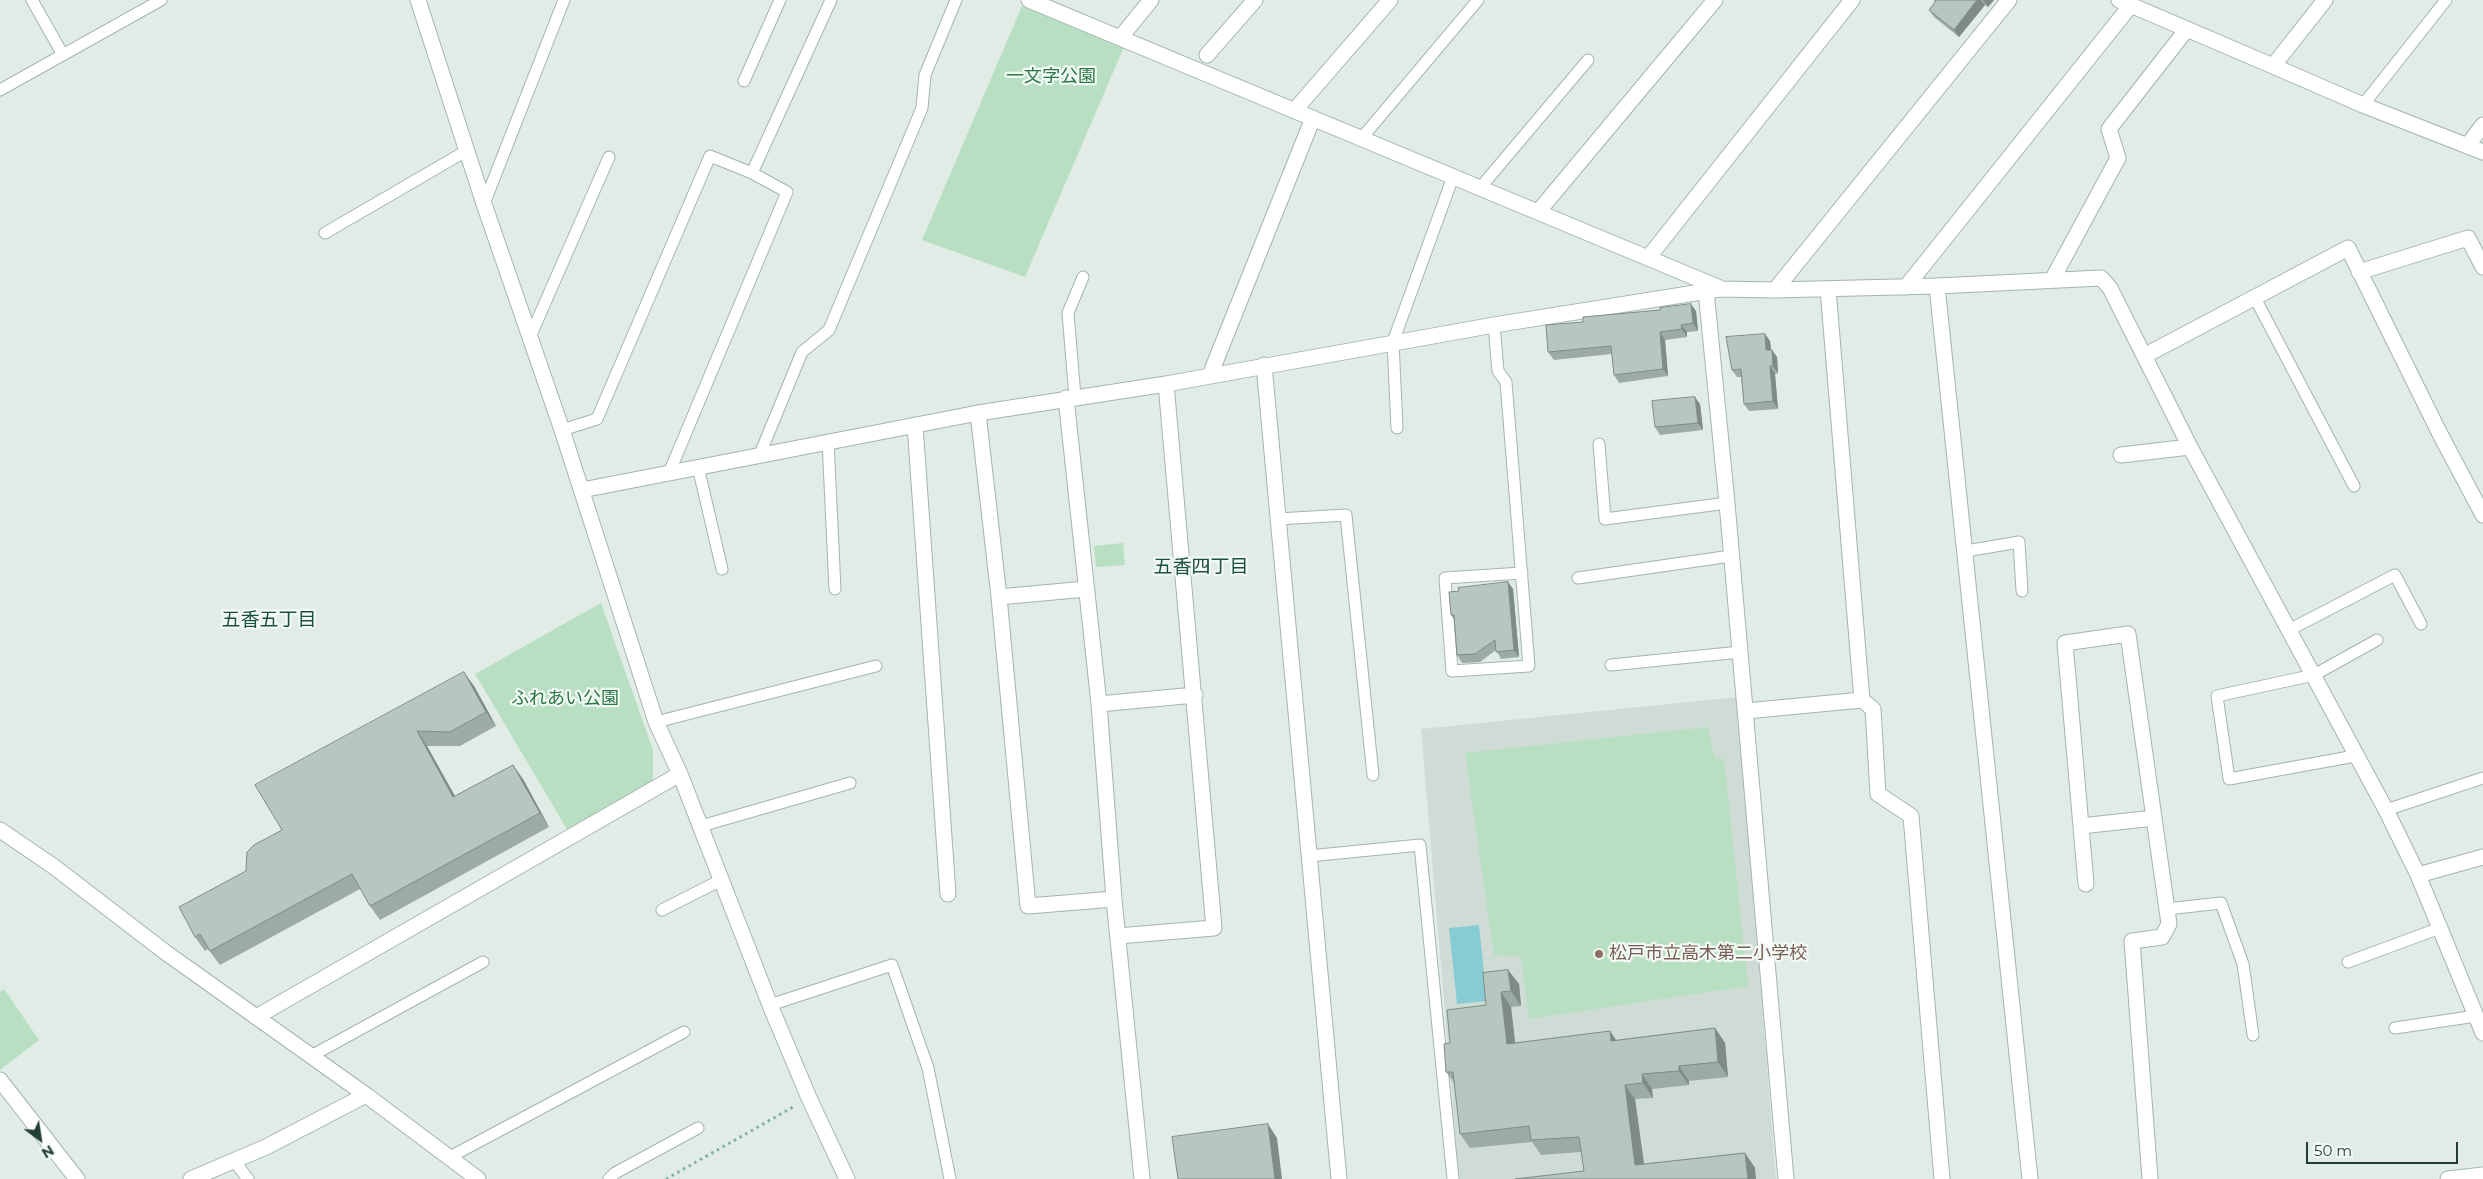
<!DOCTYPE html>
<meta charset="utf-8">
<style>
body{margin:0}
#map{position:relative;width:2483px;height:1179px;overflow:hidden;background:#e1ece7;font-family:Montserrat,sans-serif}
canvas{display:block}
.north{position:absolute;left:15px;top:1114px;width:50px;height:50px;-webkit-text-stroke:4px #f2f9f5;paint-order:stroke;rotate:149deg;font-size:14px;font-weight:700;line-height:20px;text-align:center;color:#213e35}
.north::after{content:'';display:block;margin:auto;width:18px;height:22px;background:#213e35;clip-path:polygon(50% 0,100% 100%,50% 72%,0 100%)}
.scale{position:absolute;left:2306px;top:1142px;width:152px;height:22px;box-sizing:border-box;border:2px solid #213e35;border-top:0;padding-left:6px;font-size:15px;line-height:18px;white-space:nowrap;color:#213e35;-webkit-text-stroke:4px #f2f9f5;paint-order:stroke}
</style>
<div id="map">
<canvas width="2483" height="1179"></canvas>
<div class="north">N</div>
<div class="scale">50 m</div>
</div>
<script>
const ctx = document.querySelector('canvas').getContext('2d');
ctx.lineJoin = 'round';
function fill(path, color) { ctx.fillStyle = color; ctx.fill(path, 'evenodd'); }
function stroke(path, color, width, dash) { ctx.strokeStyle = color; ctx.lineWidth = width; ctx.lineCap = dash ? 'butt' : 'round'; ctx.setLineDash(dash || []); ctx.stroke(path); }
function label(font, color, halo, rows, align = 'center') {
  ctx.font = font + ' Montserrat,"Noto Sans JP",sans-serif'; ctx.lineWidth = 4.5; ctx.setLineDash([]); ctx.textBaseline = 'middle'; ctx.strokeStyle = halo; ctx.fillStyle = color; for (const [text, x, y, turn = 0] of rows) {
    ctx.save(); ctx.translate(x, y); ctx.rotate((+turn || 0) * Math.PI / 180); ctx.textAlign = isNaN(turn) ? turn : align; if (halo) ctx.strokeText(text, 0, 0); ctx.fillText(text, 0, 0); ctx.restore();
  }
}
const built = new Path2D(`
 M1738,697L1776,1179H1459L1421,729Z`);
const green = new Path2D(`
 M1022,6L1124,47L1025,277L922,240Z
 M1123,543L1125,565L1096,567L1094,546Z
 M601,603L653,750V781L568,831L475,674Z
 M1708,727L1714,757L1724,759L1748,986L1529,1019L1521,956L1494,955L1465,753Z
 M4,989L39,1040L0,1070V992Z`);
const water = new Path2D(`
 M1479,925L1487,1001L1457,1004L1449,928Z`);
const path = new Path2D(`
 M666,1179L795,1106`);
const lane = new Path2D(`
 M32,0L63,55
 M744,81L780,0
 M0,90L161,0
 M2363,105L2446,0
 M1361,139L1478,0
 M752,173L831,0
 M1480,188L1588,60
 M484,204L564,0
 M325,233L466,151
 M2255,298L2354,486
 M1494,325L1498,371L1506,382L1529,666L1452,671L1445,578L1522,573
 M530,337L609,157
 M1075,397L1068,313L1083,277
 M1397,428L1393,342L1453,177
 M562,430L597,419L710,156L752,173L787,192L669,473
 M828,441L835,589
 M1599,444L1605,519L1727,503
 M760,454L802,352L829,330L922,108L925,75L956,0
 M698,467L722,569
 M1278,519L1346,515L1373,775
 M1966,551L2019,542L2022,591
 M1578,578L1731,556
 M2289,630L2395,575L2421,624
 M1611,665L1740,652
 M656,722L876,666
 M2355,756L2229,779L2217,696L2314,675L2377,640
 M2386,810L2483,778
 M701,826L850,783
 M1309,856L1420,845L1453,1179
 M2167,909L2221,903L2243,964L2253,1035
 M662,910L721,880
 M2348,962L2440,928
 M770,1005L892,965L928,1068L950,1179
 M2395,1028L2476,1016
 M311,1056L483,962
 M448,1158L684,1032
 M234,1161L248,1179
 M609,1179L615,1173L698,1128`);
const street = new Path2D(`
 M418,0L484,204L562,430L656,722L680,774L770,1005L809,1098L847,1179
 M1029,0L1720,288
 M2119,0L2273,66L2325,0
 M1120,38L1151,0
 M1207,55L1255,0
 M2273,66L2363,105L2483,152
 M1294,111L1390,0
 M2467,146L2483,125
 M1538,212L1715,0
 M1648,258L1852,0
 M2359,272L2468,238L2483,267
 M2052,280L2118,158L2109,129L2187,29
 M1937,286L2030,1179
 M1906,287L2131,5
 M1828,289L1862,700L1873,709L1878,794L1911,816L1942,1179
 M1775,290L1937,286L2101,278L2110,288L2190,447L2386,810L2418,875L2483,1033
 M1706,291L1727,503L1786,1179
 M2146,355L2348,248L2440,434L2483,515
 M1264,365L1339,1179
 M1210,375L1313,118
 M1066,398L1099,704L1114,899L1142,1179
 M978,413L999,597L1028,906L1114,899
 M915,425L948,894
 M2121,455L2190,447
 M582,490L978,413L1166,384L1494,325L1720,289L1775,290L2009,0
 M999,597L1086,589
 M1099,704L1195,695
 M1746,711L1862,700
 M2081,826L2154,818
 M0,830L53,866L165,952L366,1095L478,1179
 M2418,875L2483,857
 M2086,884L2065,643L2128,634L2169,924L2162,937L2132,941L2150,1179
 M1118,936L1214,928L1166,384
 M256,1017L680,774
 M0,1080L77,1179
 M191,1179L266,1147L366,1095`);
const secondary = new Path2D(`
 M2448,1179L2483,1175`);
const wall = new Path2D(`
 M1934,0H1994L1988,7L1985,5L1959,37L1934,17L1929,10L1935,1Z
 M1660,310L1696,311L1698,331L1687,332V337L1665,340L1668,376L1619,383L1614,375L1612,354L1554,360L1548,352L1583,322Z
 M1765,334L1770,341L1771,350H1772L1777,357L1778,373L1775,374L1778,409L1749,411L1744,404L1741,377H1737L1732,370Z
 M1700,404L1703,430L1660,435L1655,427Z
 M1508,582L1513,589L1519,657L1501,659L1496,650L1480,662L1462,663L1457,655L1455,621L1451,615L1459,591Z
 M474,686L496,726L460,746H427L455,796L523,779L549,827L380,920L370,906L360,889L220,965L208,949L205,951L195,937L246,871L282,830Z
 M1508,970L1519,984L1521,1006L1511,1007L1515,1043L1610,1031L1616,1040L1715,1028L1725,1043L1728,1077L1689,1081V1085L1652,1089L1653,1098L1635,1099L1644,1164L1745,1153L1755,1168L1584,1171L1581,1152L1541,1155L1532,1142L1470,1148L1460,1134L1455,1084L1446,1072L1450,1043L1486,1005Z`);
const shadedWall = new Path2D(`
 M1977,0H1981L1985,5L1959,37L1954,30Z
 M1983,0H1994L1988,7Z
 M1691,304L1696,311L1698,331L1693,323Z
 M1681,325L1687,332V337L1682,329Z
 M1660,332L1665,340L1668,376L1663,369Z
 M1765,334L1770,341L1772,358L1766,350Z
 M1772,350L1777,357L1778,373L1773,366Z
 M1770,366L1775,374L1778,409L1773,401Z
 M1695,397L1700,404L1703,430L1698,423Z
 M1508,582L1513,589L1519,657L1514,650Z
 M464,672L474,686L496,726L486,712Z
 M417,731L427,746L463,811L453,797Z
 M513,765L523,779L549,827L540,813Z
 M1508,970L1519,984L1521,1006L1511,991Z
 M1501,992L1511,1007L1517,1059L1507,1044Z
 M1715,1028L1725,1043L1728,1077L1718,1062Z
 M1610,1031L1620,1046L1611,1041Z
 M1679,1066L1689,1081V1085L1679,1071Z
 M1642,1074L1652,1089L1653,1098L1643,1083Z
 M1625,1085L1635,1099L1646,1179L1635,1165Z
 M1268,1124L1277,1138L1282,1179H1275Z
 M1745,1153L1755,1168L1756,1179H1748Z`);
const building = new Path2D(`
 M1935,0H1977L1954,30L1929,10L1936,1Z
 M1691,304L1693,323L1681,325L1682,329L1660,332L1663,369L1614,375L1611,346L1548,352L1546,325L1583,322V317L1660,310V308Z
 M1765,334L1766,350H1772L1773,366H1770L1773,401L1744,404L1741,369L1732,370L1726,337Z
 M1695,397L1698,423L1655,427L1652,401Z
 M1508,582L1514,650L1496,652L1495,640L1475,654L1457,655L1454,615H1451L1449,592L1459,591L1458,588Z
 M464,672L486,712L450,732L417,731L453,797L513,765L540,813L370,906L352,874L210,951L200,934L195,937L179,907L246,871L247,852L254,845L282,830L255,785Z
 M1508,970L1511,991L1501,992L1507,1044L1610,1031L1611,1041L1715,1028L1718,1062L1679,1066V1071L1642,1074L1643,1083L1625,1085L1635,1165L1745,1153L1748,1179H1515L1584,1171L1579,1137L1531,1140L1529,1126L1460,1134L1453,1072H1446L1444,1044L1450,1043L1447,1010L1486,1005L1483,973Z
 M1268,1124L1275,1179H1178L1172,1137Z`);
const markers = [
 [1599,954,5,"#8d6e63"]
];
const parkNames = [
 ["一文字公園",1051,77],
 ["ふれあい公園",565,699]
];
const educationNames = [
 ["松戸市立高木第二小学校",1609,954]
];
const neighbourhoodNames = [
 ["五香四丁目",1201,567],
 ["五香五丁目",269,620]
];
fill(built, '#cfdcd6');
fill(green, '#b9dfc2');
fill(water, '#87cbd4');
stroke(lane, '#a4b4ae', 13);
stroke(street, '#a4b4ae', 17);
stroke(secondary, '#9fb9af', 17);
stroke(path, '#80b1a0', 3, [2.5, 4]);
stroke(lane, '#fff', 11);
stroke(street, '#fff', 15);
stroke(secondary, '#fff', 15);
fill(wall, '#9daba5');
fill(shadedWall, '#7f8b86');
fill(building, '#b6c7c0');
stroke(building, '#7f8b86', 1);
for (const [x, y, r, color] of markers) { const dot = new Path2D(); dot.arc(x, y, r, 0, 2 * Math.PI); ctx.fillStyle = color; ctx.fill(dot); stroke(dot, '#f2f9f5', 2); }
label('18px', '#297744', '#f2f9f5', parkNames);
label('18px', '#785e54', '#f2f9f5', educationNames, 'left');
label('19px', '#1c5142', '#f2f9f5', neighbourhoodNames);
</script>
